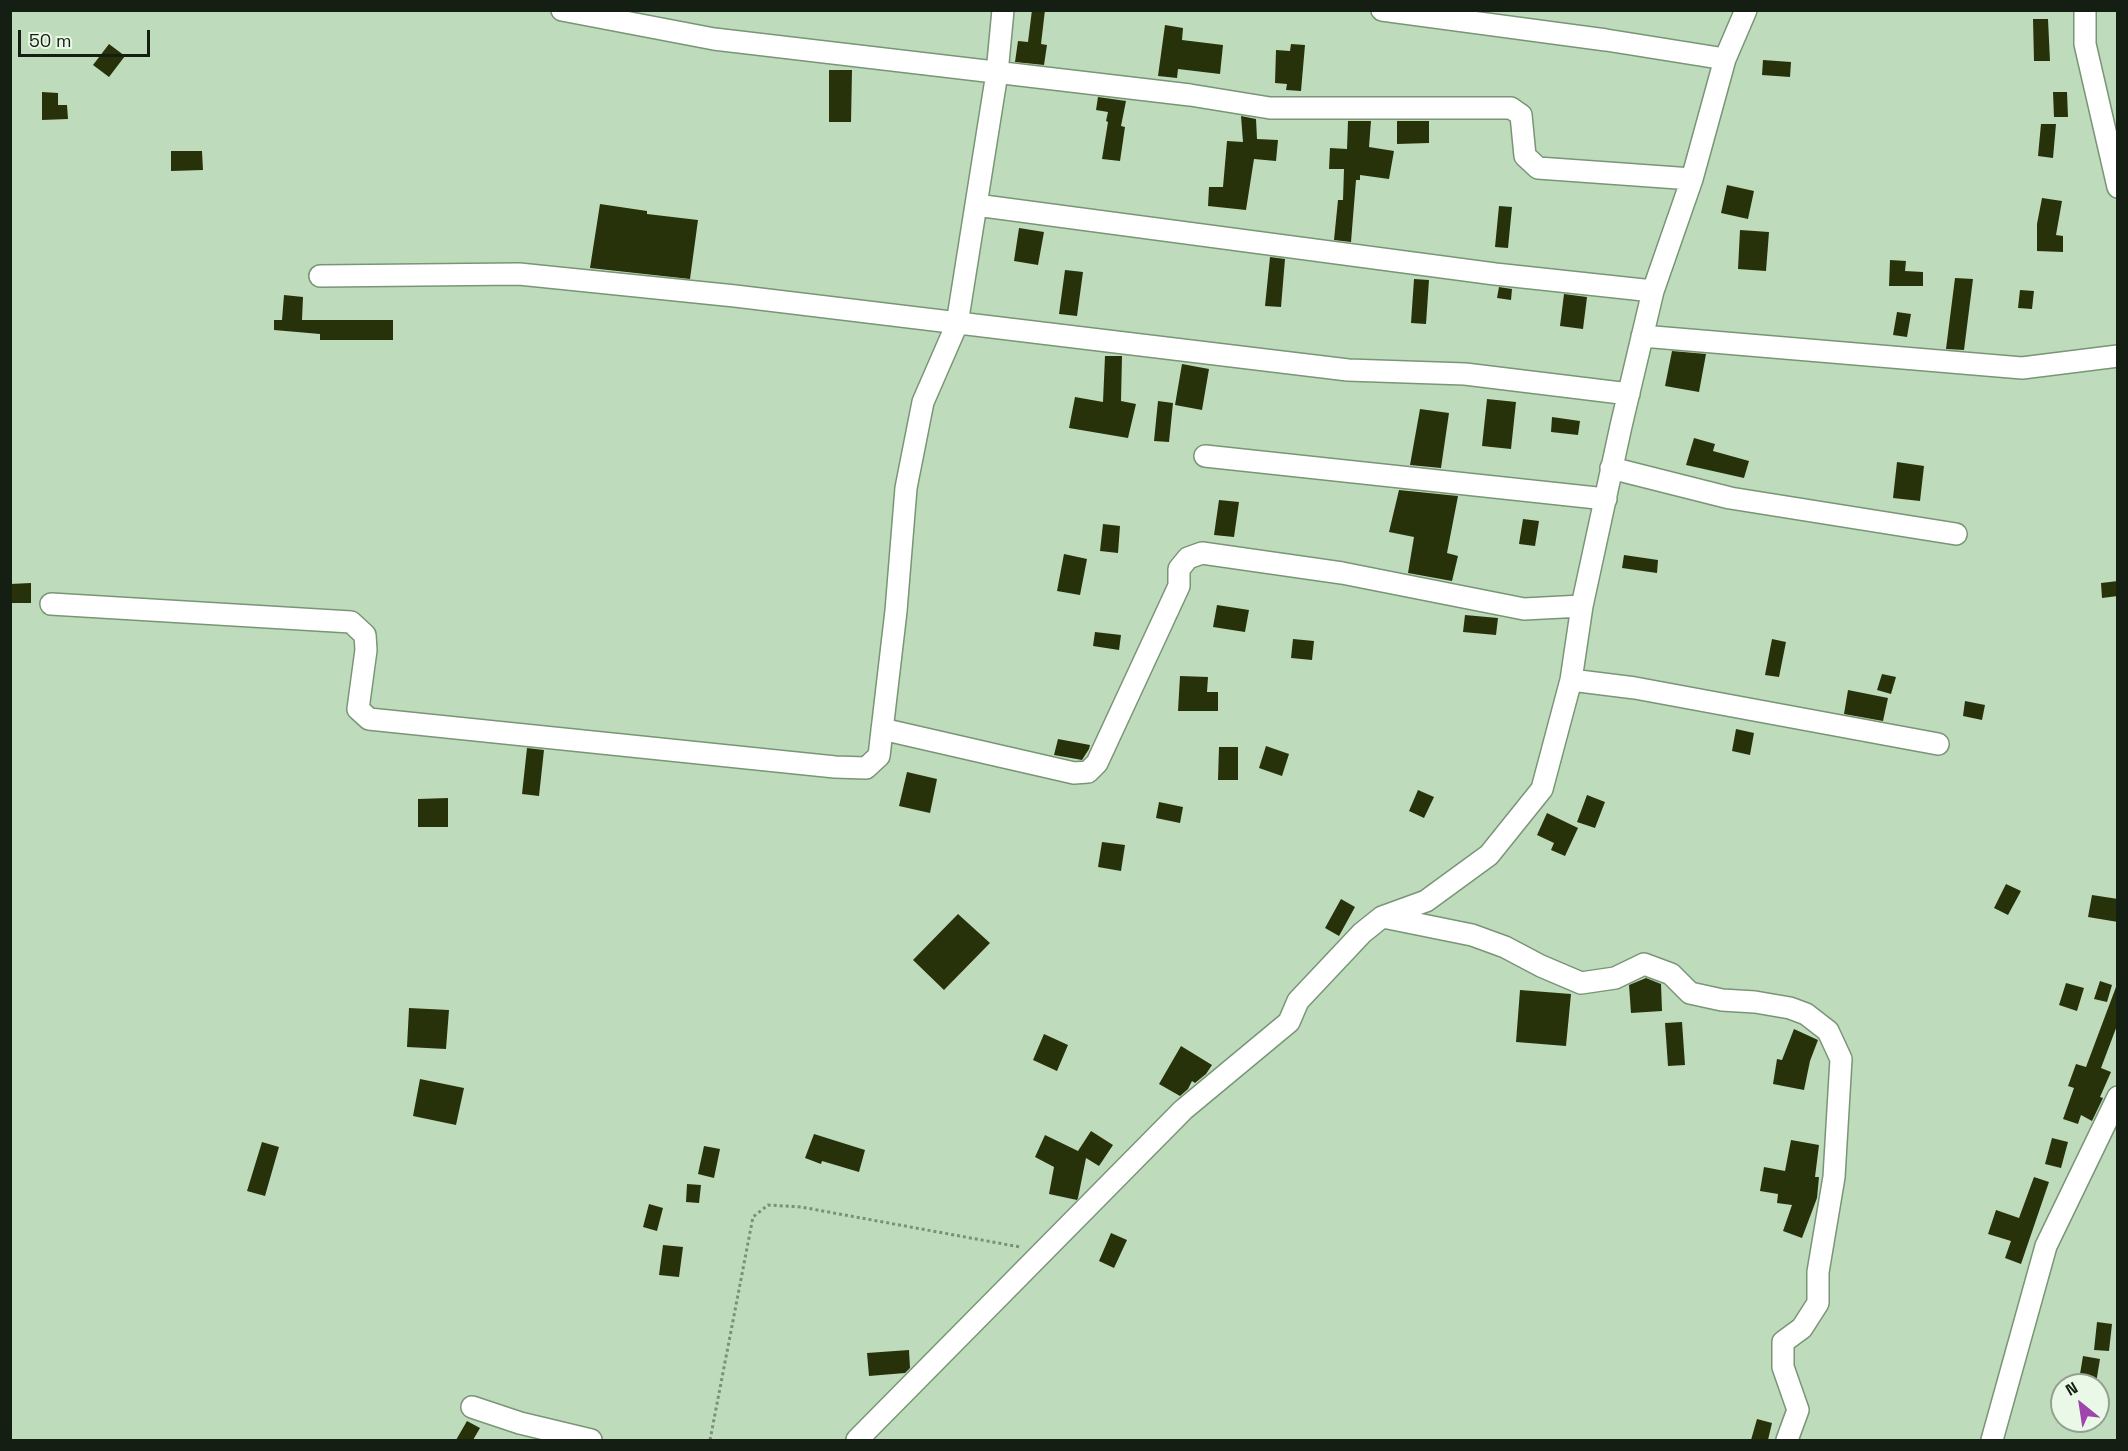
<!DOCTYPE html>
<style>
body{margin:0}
#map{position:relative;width:2128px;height:1451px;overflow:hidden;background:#bedcbb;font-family:"Space Grotesk",sans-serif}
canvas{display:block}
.frame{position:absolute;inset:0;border:12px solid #141e12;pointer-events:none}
.north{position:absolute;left:2050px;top:1373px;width:60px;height:60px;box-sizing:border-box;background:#e9f8e7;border:2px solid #94a192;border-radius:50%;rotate:330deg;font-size:16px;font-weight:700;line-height:24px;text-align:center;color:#141e12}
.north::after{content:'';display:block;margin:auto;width:21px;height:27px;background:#a044ae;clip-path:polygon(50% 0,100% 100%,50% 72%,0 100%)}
.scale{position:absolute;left:18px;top:30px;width:132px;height:27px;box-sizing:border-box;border:3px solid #141e12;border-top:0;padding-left:8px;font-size:18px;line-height:21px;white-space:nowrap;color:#141e12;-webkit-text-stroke:4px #e9f8e7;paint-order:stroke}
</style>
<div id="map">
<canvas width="2128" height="1451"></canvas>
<div class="frame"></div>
<div class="north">N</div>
<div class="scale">50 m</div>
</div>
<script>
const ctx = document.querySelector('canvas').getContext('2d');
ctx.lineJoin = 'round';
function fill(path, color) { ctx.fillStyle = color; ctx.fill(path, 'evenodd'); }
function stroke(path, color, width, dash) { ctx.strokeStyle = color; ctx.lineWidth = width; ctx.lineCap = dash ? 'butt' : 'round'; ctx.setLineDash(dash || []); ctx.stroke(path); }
const building = new Path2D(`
 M1032,10H1045L1041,44L1047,45L1044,65L1015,62L1018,41L1028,42Z
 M2033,19H2048L2050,61H2034Z
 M1165,25L1183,28L1182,40L1223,45L1220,74L1178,69L1177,78L1158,76Z
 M109,44L125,56L109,77L93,65Z
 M1291,44L1305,45L1301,91L1286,90L1287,84L1275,83L1276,50L1290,51Z
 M1763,60L1791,62L1790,77L1762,75Z
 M829,70H852L851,122H829Z
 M42,92L58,93V105H67L68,119L42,120Z
 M2053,92H2067L2068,117H2054Z
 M1098,97L1126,101L1121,126L1125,127L1120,161L1102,159L1108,122L1106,121L1108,112L1096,110Z
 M1241,116L1256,119L1257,139L1278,140L1276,161L1254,159L1246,210L1208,206L1209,187H1223L1227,141L1243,142Z
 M1348,121H1371L1369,147L1394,151L1389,179L1360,175V180H1356L1351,242L1334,240L1338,200H1343L1344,169H1329L1330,148L1347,149Z
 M1397,121H1429V143L1397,144Z
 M2041,124H2056L2053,158L2038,156Z
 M171,151H202L203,170L171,171Z
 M1727,185L1754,191L1748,219L1721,213Z
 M2042,198L2062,201L2056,235L2063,236V252L2037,251V224Z
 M600,204L647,211V214L698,220L690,279L590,268Z
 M1499,206L1512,207L1508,248L1495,247Z
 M1019,228L1044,232L1038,265L1014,261Z
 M1740,230L1769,232L1766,271L1738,269Z
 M1270,257L1285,259L1281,307L1265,306Z
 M1890,260L1906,261L1905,271L1923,272V286H1889Z
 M1065,270L1083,272L1077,316L1059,314Z
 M1955,278L1973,279L1964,350L1946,349Z
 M1414,279L1429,280L1426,324L1411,323Z
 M1499,287L1512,289L1511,300L1497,298Z
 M2020,290L2034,291L2032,309L2018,308Z
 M1564,294L1587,297L1583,329L1560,326Z
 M284,295L303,297L302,320H393V340H320V334L274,330V320H282Z
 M1897,312L1911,314L1907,337L1893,335Z
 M1672,351L1706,354L1699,392L1665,386Z
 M1105,356H1122L1121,401L1136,404L1128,438L1069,428L1075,397L1103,402Z
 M1182,364L1209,369L1202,410L1175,405Z
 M1487,399L1516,402L1511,449L1482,446Z
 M1158,401L1173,403L1169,442L1154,441Z
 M1420,409L1449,413L1441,468L1410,465Z
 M1552,417L1580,421L1578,435L1551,432Z
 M1694,438L1715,444L1713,451L1749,461L1744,478L1686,465Z
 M1897,462L1924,466L1920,501L1893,498Z
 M1399,490L1458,496L1447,553L1458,556L1452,581L1408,573L1414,537L1389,532Z
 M1219,500L1239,502L1234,537L1214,535Z
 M1523,519L1539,521L1535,546L1519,544Z
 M1103,524L1120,526L1118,553L1100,551Z
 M1064,554L1087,559L1080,595L1057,591Z
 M1624,555L1658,560L1657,573L1622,568Z
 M2118,581V596L2102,598L2101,583Z
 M31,583V603H10V584Z
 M1217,605L1249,610L1245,632L1213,627Z
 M1465,615L1498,618L1496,635L1463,632Z
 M1095,632L1121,635L1119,650L1093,646Z
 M1293,639L1314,641L1312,660L1291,658Z
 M1772,639L1786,642L1779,677L1765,675Z
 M1882,674L1896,677L1891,694L1877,690Z
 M1180,676L1208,677L1207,692H1218V711H1178Z
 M1848,690L1888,698L1883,721L1844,714Z
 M1965,701L1985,705L1982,720L1963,716Z
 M1736,729L1754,733L1750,755L1732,751Z
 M1058,739L1090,745L1089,749L1082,760L1054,755Z
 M1266,746L1289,754L1282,776L1259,768Z
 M1219,747H1238V780H1218Z
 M527,748L544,750L539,796L522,794Z
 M907,772L937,779L930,813L899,806Z
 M1418,790L1434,797L1424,818L1409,811Z
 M1587,795L1605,802L1595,828L1577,822Z
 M448,798V827H418V799Z
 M1159,802L1183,807L1180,823L1156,818Z
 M1547,813L1578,828L1565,856L1551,850L1554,843L1537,835Z
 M1102,842L1125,845L1121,871L1098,867Z
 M2006,884L2021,891L2008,915L1994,908Z
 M2092,895L2118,899V922L2088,917Z
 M1341,899L1355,907L1339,936L1325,928Z
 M958,914L990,943L944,990L913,960Z
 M1646,978L1661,984L1662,1011L1631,1013L1629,985Z
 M2100,981L2112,985L2107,1002L2094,999Z
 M2066,983L2084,988L2077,1011L2059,1005Z
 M2116,987L2118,1023L2101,1068L2111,1072L2100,1097L2103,1098L2092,1121L2081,1115L2078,1124L2063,1119L2074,1088L2068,1086L2076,1064L2086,1067Z
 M1520,990L1571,994L1566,1046L1516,1042Z
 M409,1008L449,1010L446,1049L407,1047Z
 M1682,1022L1685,1065L1668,1066L1665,1023Z
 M1794,1029L1818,1040L1810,1061L1804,1090L1773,1084L1777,1059L1782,1060Z
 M1044,1034L1068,1045L1057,1071L1033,1060Z
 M1181,1046L1212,1065L1206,1074L1195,1083L1192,1081L1188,1089L1180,1096L1159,1084Z
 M420,1079L464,1088L456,1125L413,1116Z
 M1091,1131L1113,1145L1099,1166L1086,1158L1078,1198L1077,1200L1049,1194L1054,1167L1035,1157L1045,1135L1078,1151Z
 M814,1134L865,1150L859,1172L822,1161L821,1164L805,1158Z
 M2052,1138L2068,1142L2061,1168L2045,1164Z
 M1791,1140L1819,1145L1815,1177H1819L1817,1198L1802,1238L1783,1231L1792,1205L1777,1203L1778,1194L1760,1191L1764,1167L1785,1171Z
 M262,1142L279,1147L265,1196L247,1191Z
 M704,1146L720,1149L714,1178L698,1174Z
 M2034,1177L2049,1182L2021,1264L2005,1258L2011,1241L1988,1234L1996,1210L2019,1218Z
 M687,1184L701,1185L699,1203L686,1202Z
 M649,1204L663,1208L657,1231L643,1227Z
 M1111,1233L1127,1240L1114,1268L1099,1261Z
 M663,1245L683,1247L679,1277L659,1275Z
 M2097,1322L2112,1324L2109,1351L2094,1350Z
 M909,1350L910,1368L905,1373L869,1376L867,1353Z
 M2083,1356L2100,1359L2096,1383L2079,1380Z
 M1757,1419L1772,1423L1768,1440H1751Z
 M467,1421L480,1428L473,1440H456Z`);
const path = new Path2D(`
 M710,1440L753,1217L768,1205L801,1207L1020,1247`);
const street = new Path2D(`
 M562,10L714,39L1190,95L1270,108H1511L1521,115L1525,156L1538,168L1692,179
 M1382,10L1606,40L1725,59
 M2085,10V44L2118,187
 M976,205L1495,274L1653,291
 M320,276L519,274L735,296L1348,370L1465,374L1629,394
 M1642,336L2022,368L2118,356
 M1205,456L1606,499
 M1611,468L1730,498L1956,534
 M51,604L351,622L365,635L366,650L358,709L369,719L835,767L866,768L879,756L896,611L906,488L923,402L957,324L997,73L1003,10
 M1571,680L1635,688L1938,744
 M882,729L1074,773L1088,772L1097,763L1179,586V569L1188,558L1202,553L1342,573L1524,609L1582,606
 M1383,917L1472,935L1505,947L1541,966L1581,983L1615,978L1644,964L1671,974L1690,993L1722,1000L1755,1002L1790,1008L1806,1014L1828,1031L1841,1059L1834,1177L1818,1272V1303L1802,1328L1783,1342V1367L1798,1410L1787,1440
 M472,1407L520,1423L591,1440
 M857,1440L1183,1110L1289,1022L1298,1001L1362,933L1382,917L1426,901L1489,855L1542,789L1571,680L1582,606L1621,426L1653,291L1692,179L1725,59L1746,10
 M1992,1440L2046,1246L2118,1097`);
fill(building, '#28320a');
stroke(street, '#799576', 24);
stroke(path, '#7a9077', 3, [3, 3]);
stroke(street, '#fff', 21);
</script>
